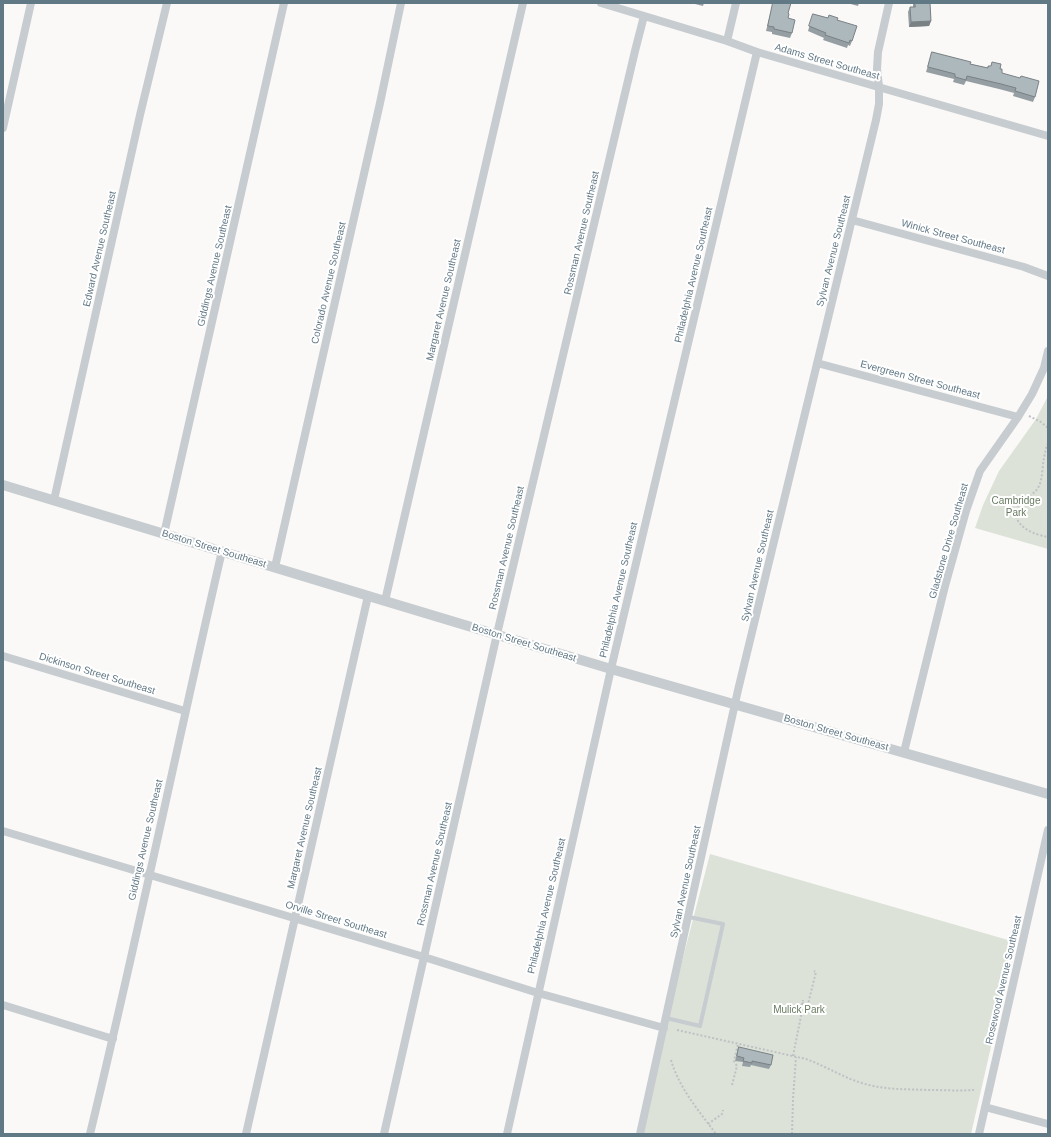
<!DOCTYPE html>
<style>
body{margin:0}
#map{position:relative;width:1051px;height:1137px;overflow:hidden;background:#faf9f7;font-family:Helvetica,sans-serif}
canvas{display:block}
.frame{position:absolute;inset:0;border:4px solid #617885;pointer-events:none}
</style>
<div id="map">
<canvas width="1051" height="1137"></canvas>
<div class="frame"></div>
</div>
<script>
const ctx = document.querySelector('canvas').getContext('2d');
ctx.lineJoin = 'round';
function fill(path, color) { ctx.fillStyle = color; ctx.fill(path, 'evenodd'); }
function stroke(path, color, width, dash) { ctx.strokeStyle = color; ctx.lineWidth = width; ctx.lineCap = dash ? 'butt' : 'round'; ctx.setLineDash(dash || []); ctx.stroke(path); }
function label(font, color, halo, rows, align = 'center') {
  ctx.font = font + ' Helvetica,sans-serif'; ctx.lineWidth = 4; ctx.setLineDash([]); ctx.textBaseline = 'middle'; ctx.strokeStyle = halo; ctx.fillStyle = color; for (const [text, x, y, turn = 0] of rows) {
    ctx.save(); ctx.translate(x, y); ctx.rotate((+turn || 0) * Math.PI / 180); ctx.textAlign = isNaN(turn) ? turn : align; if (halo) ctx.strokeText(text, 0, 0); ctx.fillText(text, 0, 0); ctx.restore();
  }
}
const green = new Path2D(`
 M1048,396V549L975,528L983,505L999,471L1036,419Z
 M710,854L1015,942L971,1134H643L661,1042Z`);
const path = new Path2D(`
 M1029,416L1041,422L1048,428
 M1048,443C1046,448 1045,453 1044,458C1042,467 1043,479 1038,488C1034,495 1024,498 1019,504C1017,507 1017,509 1016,513C1016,528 1036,535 1048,537
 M802,1003L808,1004L816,972L814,971
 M677,1030L806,1059C828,1067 847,1080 869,1085C889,1090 908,1089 928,1090C943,1090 959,1091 974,1090
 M793,1056L802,1011L801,1008L803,1000
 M671,1060C679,1088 699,1111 716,1134
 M732,1085L737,1066L734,1061L738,1044
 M708,1124L722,1114L723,1110
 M792,1134L793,1099L796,1057`);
const service = new Path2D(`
 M666,1018L700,1026L723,924L689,917`);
const minor = new Path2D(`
 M601,3L727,41L757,52L1048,136
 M727,41L736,3
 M3,128L31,3
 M852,220L1024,267L1048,276
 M817,363L1018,417
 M54,500L140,115L167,3
 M164,534L284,3
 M275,567L380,103L401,3
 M385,601L523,3
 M3,656L185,711
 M904,752L945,586L966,511L980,471L1018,417L1032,394L1044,368L1048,351
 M3,831L424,957L538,993L664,1028
 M3,1005L113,1039
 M985,1107L1048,1124
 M90,1134C137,940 177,745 222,551
 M246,1134L368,596
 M384,1134L497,634L635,51L644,16
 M507,1134L611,669L757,52
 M640,1134L738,690L876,120L879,104V87L877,69L878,52L889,3
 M979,1134L1048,830`);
const tertiary = new Path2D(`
 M3,485L385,601L611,669L1048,794`);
const wall = new Path2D(`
 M691,3H704L703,6Z
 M773,3H791L788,13V18L792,33L790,38L772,34V32L766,31Z
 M847,3H859L858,6Z
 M913,3H930L931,21L929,26L909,27L908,12L910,7H913Z
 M813,14L827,18L837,20L852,41L850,46L848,45L847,48L823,40L824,38L808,31Z
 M932,52L970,64L988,68L991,66L992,62L1000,69L1002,73L1035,97L1033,102L1013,96L1014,93L999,89L966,81L964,85L953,82L954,79L926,72Z
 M739,1047L771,1065L769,1069L751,1065L750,1067L742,1066L743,1062L735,1061Z`);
const shadedWall = new Path2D(`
 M931,21L929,26L909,27L911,22Z`);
const building = new Path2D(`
 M773,3H791L788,13L789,14L788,18L795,20L792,33L774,29V27L768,26Z
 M915,3H930L931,21L911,22L910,7H915Z
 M813,14L828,18L829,15L838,18L837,20L857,26L852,41L850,40L849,43L825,35L826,33L809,26Z
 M932,52L971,62L970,64L988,68V66H991L992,62L1001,64L1000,69H1002V73L1020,78L1021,76L1039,81L1035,97L1015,91L1016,88L1001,84L967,76L966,80L955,77V74L928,67Z
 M739,1047L773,1055L771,1065L752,1061V1063L743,1061L744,1058L737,1056Z`);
const streetNames = [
 ["Adams Street Southeast",827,62,16],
 ["Rossman Avenue Southeast",582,233,-77],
 ["Winick Street Southeast",953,237,15],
 ["Edward Avenue Southeast",100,249,-77],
 ["Sylvan Avenue Southeast",834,251,-76],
 ["Giddings Avenue Southeast",215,266,-77],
 ["Philadelphia Avenue Southeast",694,275,-77],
 ["Colorado Avenue Southeast",329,283,-77],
 ["Margaret Avenue Southeast",444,300,-77],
 ["Evergreen Street Southeast",920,380,15],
 ["Gladstone Drive Southeast",949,541,-74],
 ["Rossman Avenue Southeast",507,548,-77],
 ["Boston Street Southeast",214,549,17],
 ["Sylvan Avenue Southeast",758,566,-77],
 ["Philadelphia Avenue Southeast",619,590,-77],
 ["Boston Street Southeast",524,643,17],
 ["Dickinson Street Southeast",97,674,17],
 ["Boston Street Southeast",836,733,16],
 ["Margaret Avenue Southeast",305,828,-77],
 ["Giddings Avenue Southeast",146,840,-77],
 ["Rossman Avenue Southeast",435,864,-77],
 ["Sylvan Avenue Southeast",686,882,-78],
 ["Philadelphia Avenue Southeast",547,906,-77],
 ["Orville Street Southeast",336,920,17],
 ["Rosewood Avenue Southeast",1004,980,-77]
];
const parkNames = [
 ["Cambridge",1016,501],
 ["Park",1016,513],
 ["Mulick Park",799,1010]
];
fill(green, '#dce2d8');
stroke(path, '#bec2c4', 2, [2, 2]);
stroke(service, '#c6cccf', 4);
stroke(minor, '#c6cccf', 8);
stroke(tertiary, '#c6cccf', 10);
fill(wall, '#959ea3');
fill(shadedWall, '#798184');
fill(building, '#adb8bd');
stroke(building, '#798184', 1);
label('10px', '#617885', '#fff', streetNames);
label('10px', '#687b61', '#fff', parkNames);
</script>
